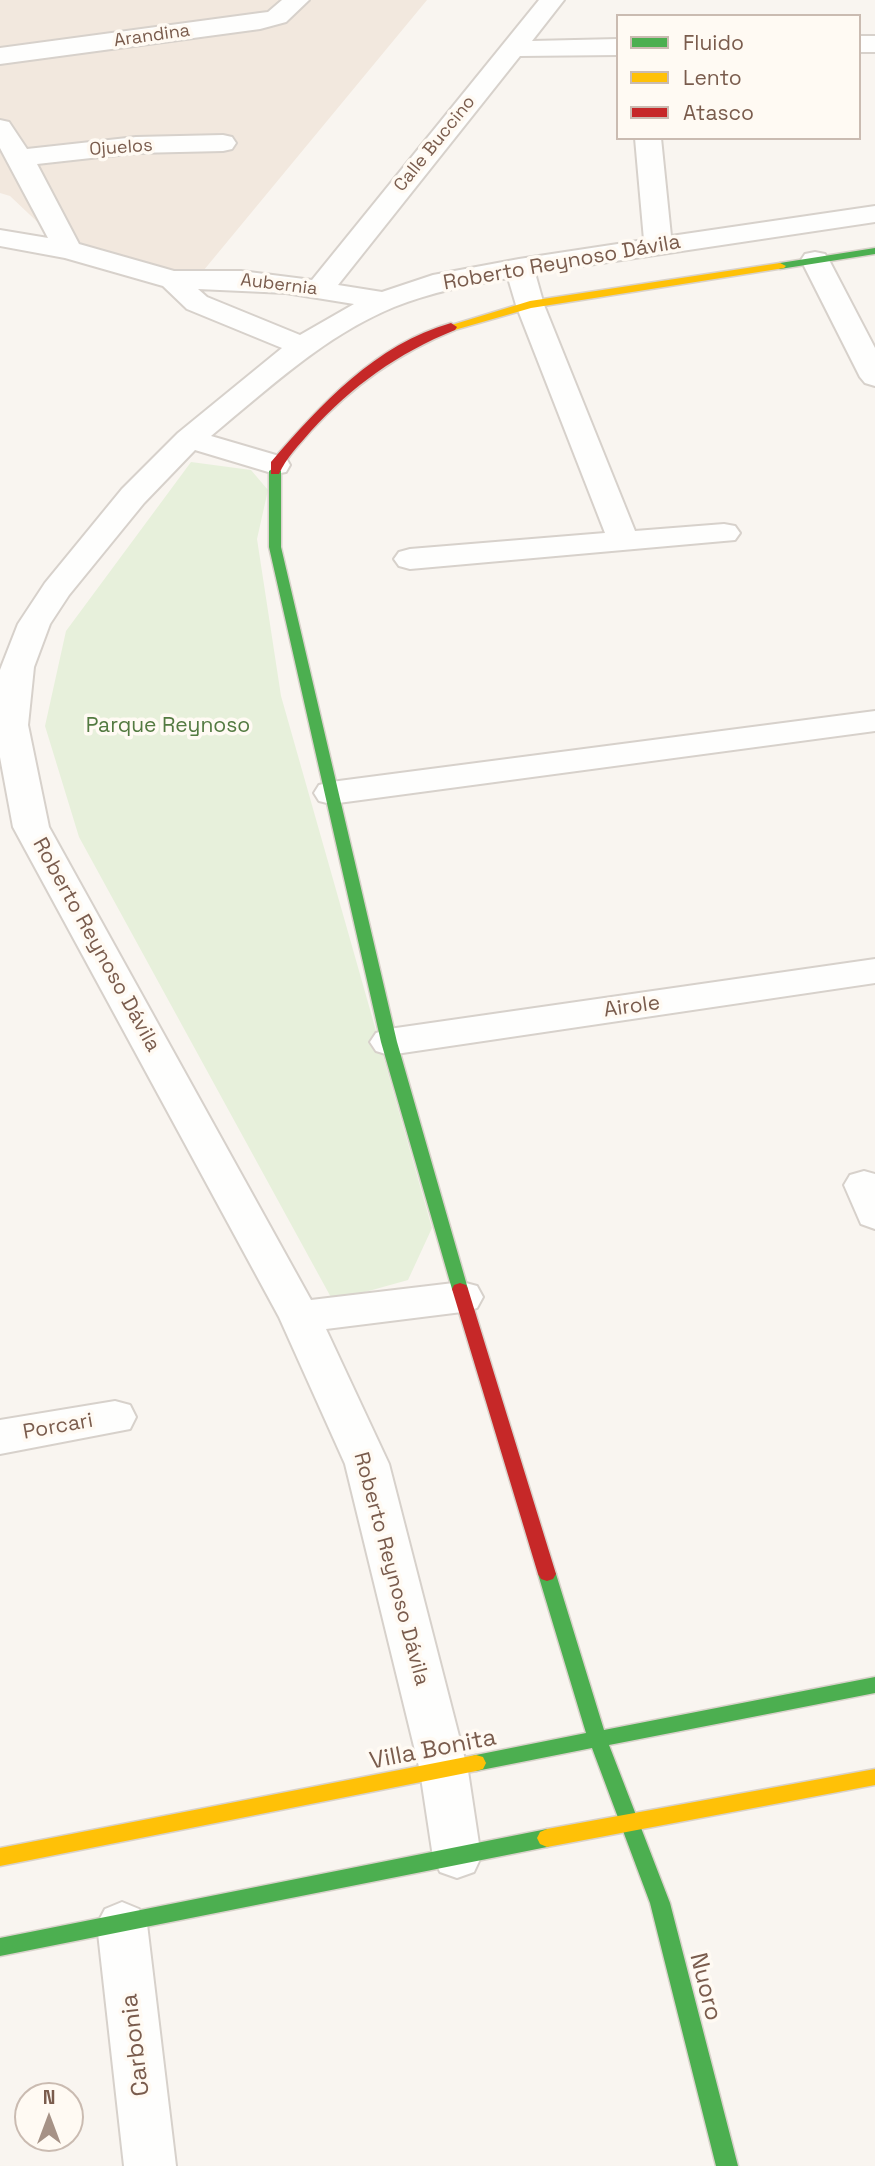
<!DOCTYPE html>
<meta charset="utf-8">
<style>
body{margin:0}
#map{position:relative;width:875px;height:2166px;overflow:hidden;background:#f9f5f0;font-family:"Space Grotesk",sans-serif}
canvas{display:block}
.legend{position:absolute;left:616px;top:14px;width:245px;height:126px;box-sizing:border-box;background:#fffaf3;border:2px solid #cabbb1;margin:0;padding:9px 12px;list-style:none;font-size:21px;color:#7a5c4d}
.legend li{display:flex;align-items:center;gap:14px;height:35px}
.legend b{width:35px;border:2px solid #cabbb1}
.north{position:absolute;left:14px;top:2082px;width:70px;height:70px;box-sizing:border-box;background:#fffaf3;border:2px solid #cabbb1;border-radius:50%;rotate:0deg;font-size:19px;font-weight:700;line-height:28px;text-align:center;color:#7a5c4d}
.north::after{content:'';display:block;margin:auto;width:24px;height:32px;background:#a69286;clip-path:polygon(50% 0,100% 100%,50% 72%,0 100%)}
</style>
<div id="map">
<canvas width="875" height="2166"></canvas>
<ul class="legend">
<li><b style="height:9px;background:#4caf50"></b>Fluido</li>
<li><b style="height:9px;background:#ffc107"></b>Lento</li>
<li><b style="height:9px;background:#c62828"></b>Atasco</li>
</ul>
<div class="north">N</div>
</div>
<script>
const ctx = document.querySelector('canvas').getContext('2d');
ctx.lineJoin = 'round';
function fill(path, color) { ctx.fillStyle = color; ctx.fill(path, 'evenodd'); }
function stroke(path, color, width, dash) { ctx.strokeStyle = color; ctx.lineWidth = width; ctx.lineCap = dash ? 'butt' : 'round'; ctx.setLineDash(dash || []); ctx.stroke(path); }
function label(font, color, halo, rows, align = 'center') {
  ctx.font = font + ' "Space Grotesk",sans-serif'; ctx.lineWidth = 7; ctx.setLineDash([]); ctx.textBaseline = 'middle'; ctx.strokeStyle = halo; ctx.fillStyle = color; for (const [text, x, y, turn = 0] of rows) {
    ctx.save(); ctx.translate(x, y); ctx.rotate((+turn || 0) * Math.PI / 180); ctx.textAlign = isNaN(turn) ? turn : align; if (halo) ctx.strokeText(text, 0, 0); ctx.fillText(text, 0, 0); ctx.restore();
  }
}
const residential = new Path2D(`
 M0,0H427L194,282L47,231L10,196L0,193Z`);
const green = new Path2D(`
 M191,462L251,470L268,490L257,539L281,696L432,1228L408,1280L333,1301L79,837L45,726L66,631Z`);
const street = new Path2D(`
 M282,0H309L286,22L260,29L0,64V48L260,13L268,12Z
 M539,0H564L532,41L618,39V55L520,56L338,285L382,292L433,275L519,259L644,240L635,138H661L671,236L875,206V222L535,273L544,305L635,531L724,524L735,526L740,533L735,540L410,569L399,566L394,559L399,552L410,549L605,533L516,305L508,278C469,285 431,292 394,307C324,336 269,388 211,436L286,458L290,465L286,472L275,474L195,450L144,503L69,595L50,624L34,667L28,725L49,827L311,1300L462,1282L477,1286L483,1297L477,1308L462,1312L326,1329L389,1464L468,1771L481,1857L474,1872L457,1878L440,1872L433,1857L420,1771L345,1464L279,1317L13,827L0,757V670L18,624L45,583L122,489L178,433L282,348L187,309L163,286L65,258L0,246V230L48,238L0,148V120L9,122L27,149L136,137L223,135L232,137L236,143L232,149L223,151L136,153L37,164L79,244L174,271H241L312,280ZM198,289L286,293L354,304L300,335L207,297Z
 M859,36H875V52H859Z
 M815,252L825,254L829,260L875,348V386L865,383L860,377L801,260L805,254Z
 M875,711V731L331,804L319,801L314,793L319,785L331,782Z
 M875,959V983L389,1055L376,1051L370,1042L376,1033L389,1029Z
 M864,1171L875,1174V1229L861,1224L844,1185L850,1175Z
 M115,1401L130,1405L136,1417L130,1429L0,1454V1420Z
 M122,1902L139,1909L147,1924L176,2166H124L97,1924L105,1909Z`);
const fast = new Path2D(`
 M875,248V254L780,269L774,266L780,263Z
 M275,467L281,471V547L397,1042L468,1289L466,1293H454L452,1289L381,1042L269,547V471Z
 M547,1567L553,1569L556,1574L604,1730L875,1677V1693L609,1745L670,1903L738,2166H716L650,1903L592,1748L476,1771L469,1769L466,1763L469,1757L476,1755L586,1733L538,1574L541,1569Z
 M547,1829L554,1832L557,1838L554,1844L547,1847L0,1956V1938Z`);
const slow = new Path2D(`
 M780,263L786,266L784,268L531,308L451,331L445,327L530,301Z
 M476,1755L483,1757L486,1763L483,1769L476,1771L0,1866V1848Z
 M875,1769V1785L547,1847L540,1844L537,1838L540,1832L547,1829Z`);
const jam = new Path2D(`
 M451,323L457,327L455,330C398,353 352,386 311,431C299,445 286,458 279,474H271V462C320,405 376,344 451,323Z
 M460,1283L466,1285L468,1289L556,1574L553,1579L547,1581L541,1579L538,1574L452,1289L454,1285Z`);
const farStreetnames = [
 ["Arandina",152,36,-8],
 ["Calle Buccino",435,144,-51],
 ["Ojuelos",121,148,-4],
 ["Aubernia",279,285,7]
];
const streetNames = [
 ["Roberto Reynoso Dávila",562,263,-10],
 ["Roberto Reynoso Dávila",96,945,61],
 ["Airole",632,1007,-8],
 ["Porcari",58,1427,-10],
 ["Roberto Reynoso Dávila",391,1569,75]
];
const parkNames = [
 ["Parque Reynoso",168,726]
];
const nearStreetnames = [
 ["Villa Bonita",433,1750,-11],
 ["Nuoro",705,1987,76],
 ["Carbonia",136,2045,-97]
];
fill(residential, '#f2e8de');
fill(green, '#e7f0db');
stroke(street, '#d7d1cb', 4);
stroke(fast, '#d9d2cb', 3);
stroke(slow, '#d9d2cb', 3);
stroke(jam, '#d9d2cb', 3);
fill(street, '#fefefd');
fill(fast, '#4caf50');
fill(slow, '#ffc107');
fill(jam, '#c62828');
label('18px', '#7a5c4d', '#fffaf3', farStreetnames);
label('21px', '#7a5c4d', '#fffaf3', streetNames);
label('21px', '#537a41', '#fffaf3', parkNames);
label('24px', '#7a5c4d', '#fffaf3', nearStreetnames);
</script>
